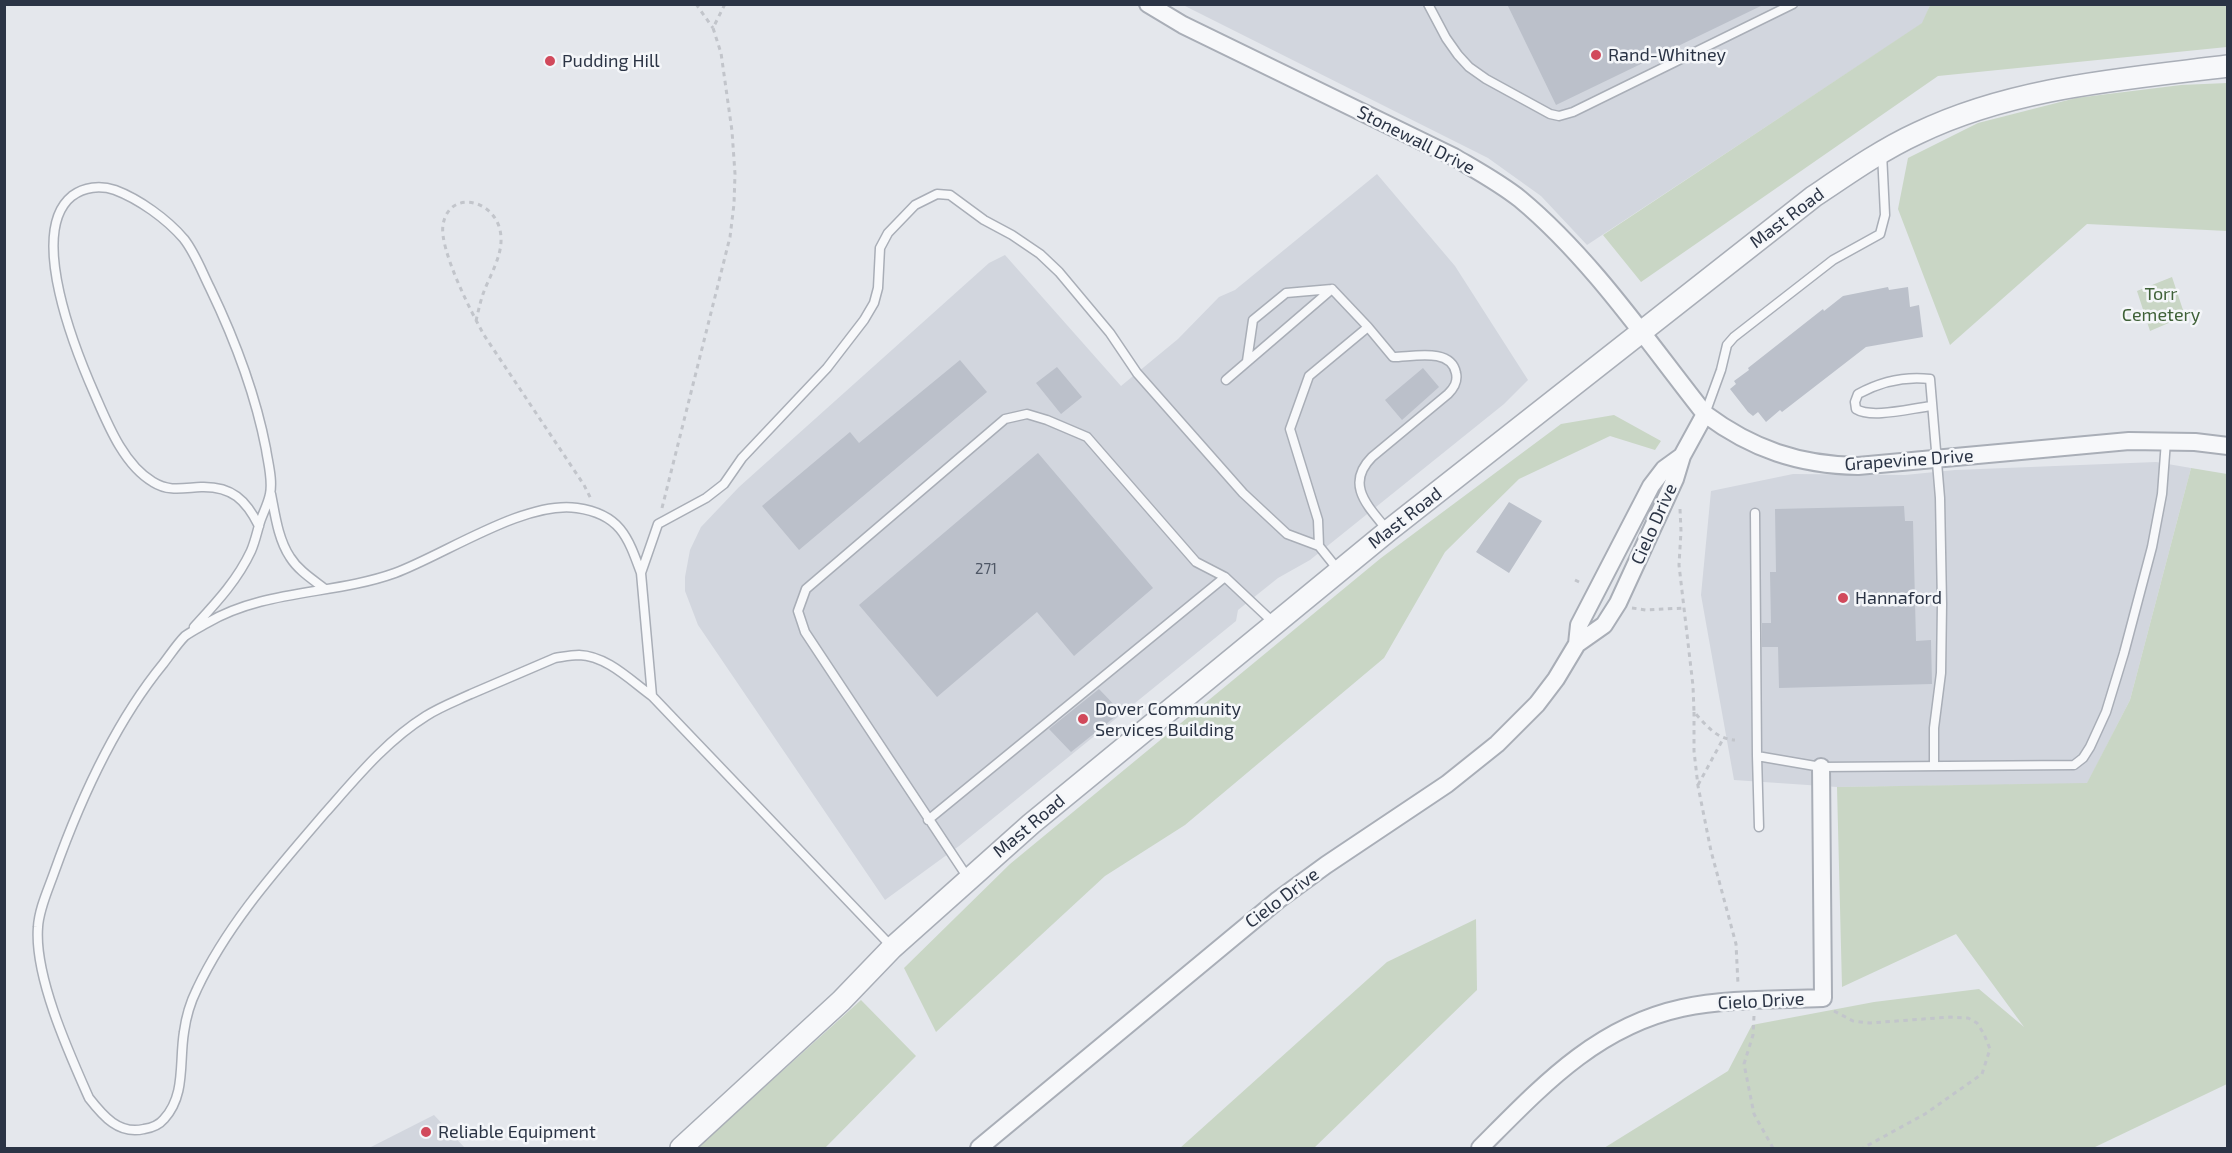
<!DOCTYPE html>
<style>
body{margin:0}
#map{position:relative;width:2232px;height:1153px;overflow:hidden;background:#e4e7ec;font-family:"Exo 2",sans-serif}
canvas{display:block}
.frame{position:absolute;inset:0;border:6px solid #2b3445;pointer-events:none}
</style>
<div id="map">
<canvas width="2232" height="1153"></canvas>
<div class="frame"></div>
</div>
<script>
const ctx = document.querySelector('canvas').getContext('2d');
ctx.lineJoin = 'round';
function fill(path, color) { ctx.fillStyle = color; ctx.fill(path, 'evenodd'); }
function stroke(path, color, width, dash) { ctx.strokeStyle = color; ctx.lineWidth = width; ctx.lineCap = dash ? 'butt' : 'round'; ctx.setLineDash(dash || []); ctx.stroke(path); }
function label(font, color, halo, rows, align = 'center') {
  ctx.font = font + ' "Exo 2",sans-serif'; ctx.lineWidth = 5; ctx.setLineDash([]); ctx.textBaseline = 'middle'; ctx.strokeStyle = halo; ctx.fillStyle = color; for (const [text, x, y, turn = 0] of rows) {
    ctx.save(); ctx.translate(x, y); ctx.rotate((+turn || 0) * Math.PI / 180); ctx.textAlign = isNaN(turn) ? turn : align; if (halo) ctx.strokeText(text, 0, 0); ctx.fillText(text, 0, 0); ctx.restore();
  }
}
const built = new Path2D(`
 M1183,5H1930L1923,23L1587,245L1541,196L1488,158Z
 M1377,174L1455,266L1528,380L1504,404L1310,560L1278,578L1238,610L1236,621L959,846L885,900L698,625L685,591V577L690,550L701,527L739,487L989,263L1005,255L1121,386L1178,339L1219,297L1235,290Z
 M2156,462L2191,468L2130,700L2087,784L1837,787L1734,780L1701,595L1711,491L1793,474L1905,475L1955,470Z
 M434,1115L465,1148H369Z`);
const green = new Path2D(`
 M1930,5H2227V47L1938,76L1641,282L1603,235L1922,23Z
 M2227,83V231L2087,224L1950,345L1898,209L1908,158L1978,123L2076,98L2181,85Z
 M2172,277L2185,316L2150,331L2137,291Z
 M1614,415L1661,441L1655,450L1610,436L1519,479L1445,552L1384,658L1185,825L1105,876L936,1032L904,968L1010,864L1381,558L1561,424Z
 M2191,468L2227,474V1084L2093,1148H1604L1728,1071L1752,1025L1874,1002L1979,989L2024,1027L1956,934L1842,987L1837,787L2087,783L2130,700Z
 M1476,919L1477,990L1314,1148H1180L1387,962Z
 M861,1000L916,1056L825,1148H697Z`);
const building = new Path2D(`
 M1507,4H1765L1556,105Z
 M1888,287L1889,290L1908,287L1910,307L1919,305L1923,337L1866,347L1782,412L1780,410L1766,422L1758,412L1753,416L1748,412L1730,389L1736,384L1734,381L1749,370L1748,368L1823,309L1824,311L1843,296Z
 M960,360L987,392L799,550L762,506L850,432L859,443Z
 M1057,367L1082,397L1061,414L1036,383Z
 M1423,368L1439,387L1402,420L1385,400Z
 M1038,453L1153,588L1074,656L1037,612L937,697L859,605Z
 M1509,502L1542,521L1509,573L1476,552Z
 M1904,506L1905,521H1913L1916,641L1931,640L1932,684L1779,688L1778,647H1762V623H1771L1770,572H1776L1775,509Z
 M1099,689L1121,712L1071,752L1049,729Z`);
const path = new Path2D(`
 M696,4L713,28
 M476,321C478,312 480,303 483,294C489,277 502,257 501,238C500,200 449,187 443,225C439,249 471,312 484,335L584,485L591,499
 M662,508L730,237L734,204L735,174L732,131L721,53L713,28L725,4
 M1680,509L1681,531L1679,565L1693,686L1694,712C1706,725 1716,739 1735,740
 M1575,580L1583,584
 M1632,608L1646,610L1684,608
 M1694,712V751L1698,786L1711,851L1736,944L1738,984
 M1698,785L1723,739
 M1834,1011L1853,1021L1870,1023L1950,1017L1968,1018L1977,1023L1984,1034L1990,1049L1982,1074L1925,1114L1863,1148
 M1754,1016L1753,1035L1744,1064L1754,1114L1773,1148`);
const service = new Path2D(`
 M1428,4L1446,38L1458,55L1469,67L1486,79L1550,114L1559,116L1573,112L1793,4
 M1247,361L1253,320L1286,293L1332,289
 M1226,380L1332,289L1368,327
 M1932,406C1912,408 1872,419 1856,409L1855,402L1858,394C1880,382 1904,376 1930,379L1940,498L1942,604L1941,673L1934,728V766
 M1705,414L1721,370L1727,345L1734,337L1833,260L1880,234L1885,215L1882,153
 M271,494C275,514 278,539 290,557C298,570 312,579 325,589
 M1755,513L1757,756L1821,767L2074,765L2083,758L2090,747L2106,712L2124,653L2152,547L2162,494L2166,441
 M1339,571L1319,546L1318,520L1290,429L1309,376L1368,327L1393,357C1412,357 1451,347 1456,373C1458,382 1454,388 1448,394L1372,457C1344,485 1369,507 1388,531
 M641,573C628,537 620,514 577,508C525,500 444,555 395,573C334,595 265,589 207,623C200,627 192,631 185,636C177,644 170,655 163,664C114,724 80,800 54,873C48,890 39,909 38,927C34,976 69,1053 89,1098C103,1116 119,1135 144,1129C151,1128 159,1125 164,1119C186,1095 179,1062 184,1032C186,1017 190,1003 197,989C228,923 278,868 325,813C356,778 386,741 426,716C440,707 456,701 471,694C499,682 527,670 555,658C562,657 571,655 579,655C607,656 630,680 652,696L892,947
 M194,627C215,604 237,581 251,551C255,542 257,532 260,522C263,513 268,504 270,494C273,480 268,463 266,449C255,392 235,340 210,288C202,272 195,253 184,239C167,219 139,199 115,190C100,185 84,187 72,196C27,232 76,352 95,395C108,425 124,465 153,482C169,492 183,488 201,487C232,486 246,500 259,526
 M652,696L641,573L658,524L706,498L724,484L742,458L827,368L864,320L874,303L878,288L880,248L888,233L915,205L937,194L950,195L984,220L1012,235L1040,254L1059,272L1110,333L1137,373L1243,493L1287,534L1319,546
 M1757,756L1759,827
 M928,820L1225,577
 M968,878L805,632L798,611L806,589L1005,419L1027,414L1047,420L1087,437L1196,562L1225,577L1275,624`);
const minor = new Path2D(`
 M1148,4L1183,25L1454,157C1476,170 1500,183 1520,199C1591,258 1648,342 1705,414C1752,449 1799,465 1858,466L2129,441L2195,442L2228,446
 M1577,644L1604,625L1618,603L1675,479L1682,456L1705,414
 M979,1148L1278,900L1326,865L1447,784L1497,744L1537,704L1556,679L1577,644L1579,625L1651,486L1664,469L1682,456
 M1480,1148C1540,1088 1595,1027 1682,1008C1728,998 1776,1000 1823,998L1821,767`);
const tertiary = new Path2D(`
 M681,1148L841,1001L892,948L1031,824L1388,531L1813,197C1847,174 1881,150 1918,133C2013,87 2124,79 2228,66`);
const markers = [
 [1596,55,6,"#d1495b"],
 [550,61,6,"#d1495b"],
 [1843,598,6,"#d1495b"],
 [1083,719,6,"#d1495b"],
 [426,1132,6,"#d1495b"]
];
const numberNames = [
 ["271",986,569]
];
const poiNames = [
 ["Rand-Whitney",1608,55],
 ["Pudding Hill",562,61],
 ["Hannaford",1855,598],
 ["Dover Community",1095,709],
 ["Services Building",1095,730],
 ["Reliable Equipment",438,1132]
];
const streetNames = [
 ["Stonewall Drive",1416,140,27],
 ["Mast Road",1787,218,-37],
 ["Grapevine Drive",1909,460,-4],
 ["Mast Road",1405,518,-38],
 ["Cielo Drive",1654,524,-66],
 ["Mast Road",1029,826,-40],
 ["Cielo Drive",1282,898,-37],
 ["Cielo Drive",1761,1001,-3]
];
const parkNames = [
 ["Torr",2161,294],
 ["Cemetery",2161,315]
];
fill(built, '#d2d6de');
fill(green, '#c9d6c5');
fill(building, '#bbc0ca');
stroke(service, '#a9aeb7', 11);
stroke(minor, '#a9aeb7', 20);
stroke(tertiary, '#a9aeb7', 24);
stroke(path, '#c2c5cb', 3, [4.5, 4.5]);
stroke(service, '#f7f8fa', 8);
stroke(minor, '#f7f8fa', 16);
stroke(tertiary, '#f7f8fa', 21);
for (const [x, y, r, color] of markers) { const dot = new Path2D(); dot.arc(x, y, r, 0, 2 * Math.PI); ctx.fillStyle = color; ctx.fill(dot); stroke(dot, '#f4f6f9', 2); }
label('15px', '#4f5766', null, numberNames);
label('18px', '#2b3445', '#f4f6f9', poiNames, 'left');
label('18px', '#2b3445', '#f4f6f9', streetNames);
label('18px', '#3f6138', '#f4f6f9', parkNames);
</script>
